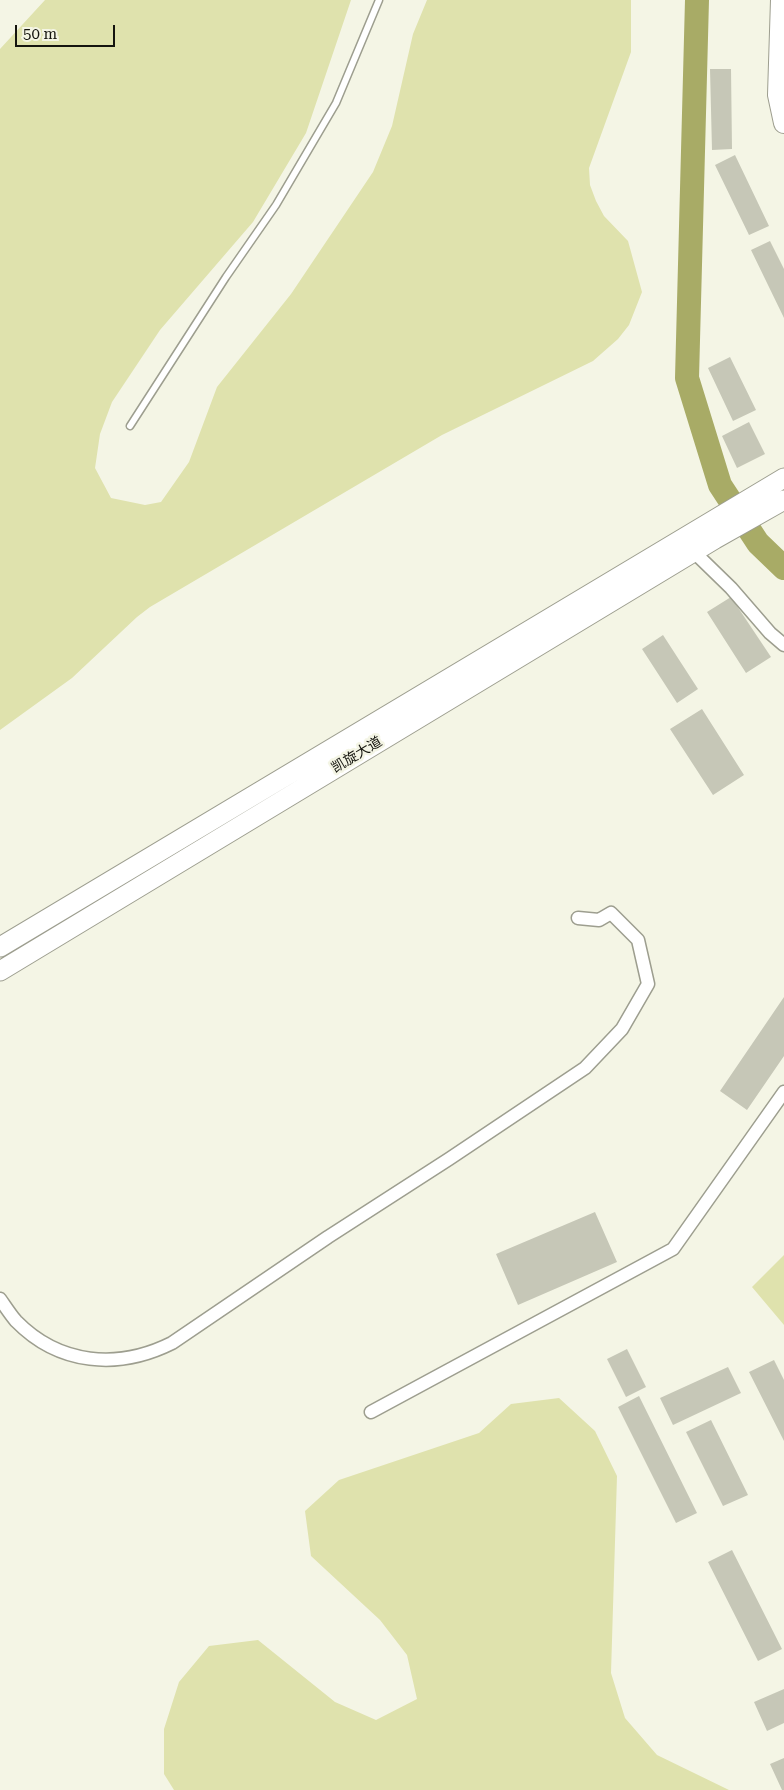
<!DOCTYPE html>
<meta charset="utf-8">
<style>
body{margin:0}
#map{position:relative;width:784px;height:1790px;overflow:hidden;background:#f4f5e5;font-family:"Roboto Serif",serif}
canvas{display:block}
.scale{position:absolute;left:15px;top:25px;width:100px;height:22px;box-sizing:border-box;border:2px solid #14140e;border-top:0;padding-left:6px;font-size:15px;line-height:18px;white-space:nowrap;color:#14140e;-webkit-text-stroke:4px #f4f5e5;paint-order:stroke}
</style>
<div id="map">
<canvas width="784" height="1790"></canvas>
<div class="scale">50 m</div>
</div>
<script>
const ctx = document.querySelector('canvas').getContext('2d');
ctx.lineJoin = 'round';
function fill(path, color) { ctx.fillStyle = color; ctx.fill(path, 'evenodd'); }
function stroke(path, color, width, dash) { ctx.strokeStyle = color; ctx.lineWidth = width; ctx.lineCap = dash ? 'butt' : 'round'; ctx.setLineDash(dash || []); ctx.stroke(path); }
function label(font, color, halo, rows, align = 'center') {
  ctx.font = font + ' "Roboto Serif","Noto Sans SC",serif'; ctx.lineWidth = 5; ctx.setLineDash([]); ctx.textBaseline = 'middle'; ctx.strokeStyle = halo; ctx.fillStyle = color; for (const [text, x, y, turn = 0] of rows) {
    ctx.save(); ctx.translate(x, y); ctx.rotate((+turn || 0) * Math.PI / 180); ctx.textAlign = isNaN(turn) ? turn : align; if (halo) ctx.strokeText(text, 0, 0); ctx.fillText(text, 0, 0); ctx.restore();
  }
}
const green = new Path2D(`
 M45,0H351L306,133L253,222L160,330L112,402L100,434L95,468L111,498L145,505L161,502L189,462L217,387L291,294L373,172L392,126L413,34L427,0H631V52L589,168L590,185L596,201L604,216L628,241L642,292L629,325L618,339L593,361L442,435L150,607L137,617L72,678L0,730V49Z
 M784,1255V1325L752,1287Z
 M559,1398L595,1431L617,1476L611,1673L625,1718L657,1755L729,1790H174L164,1774V1729L179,1682L209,1646L258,1640L335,1702L376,1720L417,1699L407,1655L380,1620L311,1556L305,1511L339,1480L479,1433L511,1404Z`);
const river = new Path2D(`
 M697,0L687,378L720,485L758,543L784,568`);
const building = new Path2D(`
 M710,69H731L732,149L712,150Z
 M735,155L769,226L749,235L715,165Z
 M770,241L784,269V318L751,250Z
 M730,357L756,410L733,421L708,368Z
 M749,422L765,454L737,468L722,436Z
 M731,597L771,657L746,673L707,612Z
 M663,635L698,689L677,703L642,649Z
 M702,709L744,775L713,795L670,729Z
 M784,997V1056L747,1110L720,1091Z
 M595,1212L617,1262L518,1305L496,1254Z
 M627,1349L646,1387L626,1397L607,1359Z
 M774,1360L784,1380V1441L749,1372Z
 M728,1367L741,1393L673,1425L660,1398Z
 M639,1396L697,1513L676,1523L618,1407Z
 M711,1420L748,1495L723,1506L686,1432Z
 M732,1550L782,1649L758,1661L708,1562Z
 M784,1689V1723L767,1731L754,1702Z
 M784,1758V1790H782L770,1764Z`);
const service = new Path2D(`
 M130,426L226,277L276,205L336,103L379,0`);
const minor = new Path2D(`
 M694,552L731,588L770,633L784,645
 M0,1299C5,1306 10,1314 16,1321C59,1365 118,1370 172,1343L328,1237L449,1159L585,1068L622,1029L648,984L638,940L611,913L599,920L578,918
 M371,1412L673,1249L784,1092`);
const primary = new Path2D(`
 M0,947L784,478
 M0,971L715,539L784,500`);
const trunk = new Path2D(`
 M781,0L778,95L784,123`);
const streetNames = [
 ["凯旋大道",357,755,-31]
];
fill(green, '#dfe2ad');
stroke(river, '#a8ab66', 24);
fill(building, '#c6c7b7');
stroke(service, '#9d9e8f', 9);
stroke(minor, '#9d9e8f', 15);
stroke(primary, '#9d9e8f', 21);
stroke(trunk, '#9d9e8f', 22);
stroke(service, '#fff', 6);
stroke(minor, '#fff', 12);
stroke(primary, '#fff', 19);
stroke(trunk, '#fff', 20);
label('14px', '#14140e', '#f4f5e5', streetNames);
</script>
